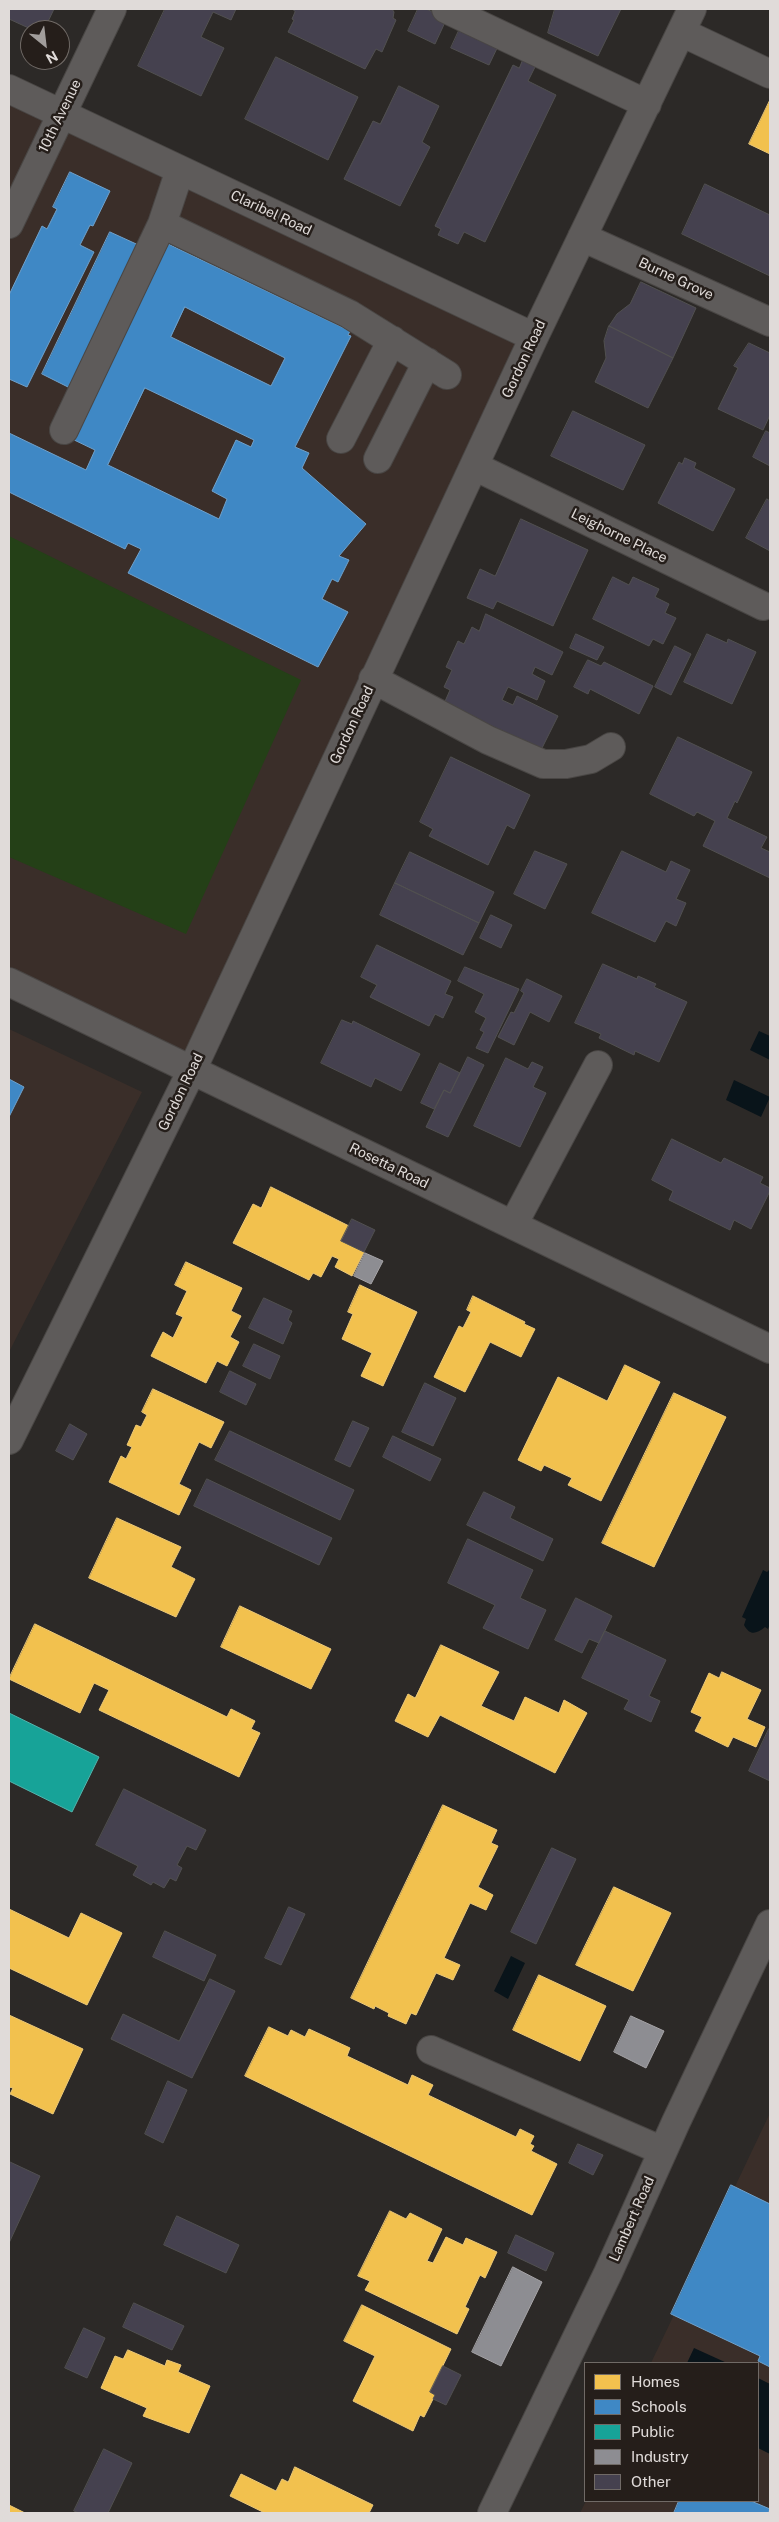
<!DOCTYPE html>
<style>
body{margin:0}
#map{position:relative;width:779px;height:2522px;overflow:hidden;background:#2c2927;font-family:"Public Sans",sans-serif}
canvas{display:block}
.frame{position:absolute;inset:0;border:10px solid #e0dbd9;pointer-events:none}
.legend{position:absolute;left:584px;top:2362px;width:175px;height:140px;box-sizing:border-box;background:#251e1a;border:1px solid #706a66;margin:0;padding:6px 9px;list-style:none;font-size:15px;color:#e0dbd9}
.legend li{display:flex;align-items:center;gap:10px;height:25px}
.legend b{width:25px;border:1px solid #706a66}
.north{position:absolute;left:20px;top:20px;width:50px;height:50px;box-sizing:border-box;background:#251e1a;border:1px solid #706a66;border-radius:50%;rotate:151deg;font-size:14px;font-weight:700;line-height:20px;text-align:center;color:#e0dbd9}
.north::after{content:'';display:block;margin:auto;width:18px;height:22px;background:#a19d9b;clip-path:polygon(50% 0,100% 100%,50% 72%,0 100%)}
</style>
<div id="map">
<canvas width="779" height="2522"></canvas>
<div class="frame"></div>
<ul class="legend">
<li><b style="height:14px;background:#f2c14e"></b>Homes</li>
<li><b style="height:14px;background:#3f88c5"></b>Schools</li>
<li><b style="height:14px;background:#17a398"></b>Public</li>
<li><b style="height:14px;background:#8d8d92"></b>Industry</li>
<li><b style="height:14px;background:#45414f"></b>Other</li>
</ul>
<div class="north">N</div>
</div>
<script>
const ctx = document.querySelector('canvas').getContext('2d');
ctx.lineJoin = 'round';
function fill(path, color) { ctx.fillStyle = color; ctx.fill(path, 'evenodd'); }
function stroke(path, color, width, dash) { ctx.strokeStyle = color; ctx.lineWidth = width; ctx.lineCap = dash ? 'butt' : 'round'; ctx.setLineDash(dash || []); ctx.stroke(path); }
function label(font, color, halo, rows, align = 'center') {
  ctx.font = font + ' "Public Sans",sans-serif'; ctx.lineWidth = 5; ctx.setLineDash([]); ctx.textBaseline = 'middle'; ctx.strokeStyle = halo; ctx.fillStyle = color; for (const [text, x, y, turn = 0] of rows) {
    ctx.save(); ctx.translate(x, y); ctx.rotate((+turn || 0) * Math.PI / 180); ctx.textAlign = isNaN(turn) ? turn : align; if (halo) ctx.strokeText(text, 0, 0); ctx.fillText(text, 0, 0); ctx.restore();
  }
}
const built = new Path2D(`
 M9,89L534,337L191,1072L9,982Z
 M9,1029L142,1092L9,1352Z
 M770,2113V2513H580L586,2501H758V2363H651Z`);
const green = new Path2D(`
 M9,536L301,680L186,934L9,857Z`);
const water = new Path2D(`
 M759,1031L770,1036V1060L750,1050Z
 M734,1080L770,1097L761,1117L726,1100Z
 M770,1569V1624L768,1629L765,1627C756,1634 750,1636 744,1625L746,1619L742,1617L763,1570L767,1572Z
 M511,1956L525,1963L508,1999L494,1991Z
 M694,2348L727,2363H687Z
 M758,2378L770,2384V2454L758,2448Z`);
const homes = new Path2D(`
 M770,100V154L749,144Z
 M271,1187L349,1226L341,1241L364,1252L352,1276L335,1267L339,1259L332,1256L321,1277L313,1273L309,1280L233,1243L253,1204L261,1208Z
 M186,1262L242,1288L231,1311L241,1316L230,1337L239,1342L227,1366L217,1361L206,1383L151,1356L163,1332L173,1338L183,1317L176,1314L187,1291L175,1285Z
 M360,1285L417,1312L383,1386L361,1376L372,1353L342,1339L353,1314L348,1312Z
 M473,1296L525,1322L524,1324L535,1329L521,1357L490,1342L465,1392L434,1377L459,1326L463,1328L471,1312L467,1310Z
 M625,1365L660,1382L601,1501L568,1485L572,1478L544,1465L541,1471L518,1460L558,1377L607,1401Z
 M153,1389L224,1422L211,1448L199,1442L179,1484L191,1490L179,1515L109,1482L121,1456L126,1459L132,1447L127,1445L136,1425L141,1427L147,1415L142,1412Z
 M674,1393L726,1417L654,1567L602,1543Z
 M117,1518L181,1547L171,1567L195,1579L176,1617L89,1578Z
 M240,1606L331,1649L311,1689L221,1647Z
 M35,1624L227,1717L231,1709L255,1721L251,1729L260,1733L239,1777L99,1710L109,1690L94,1683L80,1713L9,1679Z
 M441,1645L499,1672L481,1706L514,1721L525,1697L559,1713L564,1700L587,1713L555,1773L440,1715L428,1737L395,1721L408,1694L415,1698Z
 M722,1672L761,1690L747,1719L765,1727L756,1747L733,1737L728,1747L695,1731L702,1717L691,1712L709,1673L719,1678Z
 M443,1805L497,1830L491,1843L498,1846L478,1887L493,1895L486,1910L470,1903L444,1958L460,1965L453,1980L436,1973L416,2015L411,2013L406,2024L388,2016L389,2013L375,2006L374,2009L351,1998Z
 M614,1887L671,1913L633,1991L576,1965Z
 M9,1909L69,1938L81,1913L122,1933L87,2005L9,1968Z
 M539,1975L606,2006L580,2061L513,2030Z
 M9,2015L83,2049L53,2114L10,2094L13,2088L9,2087Z
 M269,2027L288,2036L291,2030L305,2037L309,2029L350,2048L347,2056L408,2085L412,2075L433,2085L428,2095L516,2137L520,2129L534,2136L530,2144L534,2146L531,2151L557,2164L532,2215L245,2076Z
 M390,2211L406,2219L410,2213L442,2229L427,2261L433,2263L446,2237L463,2245L466,2238L497,2252L485,2278L480,2275L465,2307L469,2309L457,2334L365,2290L370,2281L358,2276Z
 M362,2305L451,2349L430,2392L435,2395L424,2417L420,2415L413,2431L353,2401L375,2356L344,2341Z
 M128,2350L165,2366L167,2360L181,2365L178,2372L210,2386L189,2433L143,2416L147,2408L101,2388L115,2356L123,2359Z
 M295,2467L373,2505L369,2513H265L230,2496L241,2474L276,2491L282,2479L288,2482Z
 M9,2505L25,2513H9Z`);
const schools = new Path2D(`
 M70,172L110,191L93,226L90,225L80,245L94,252L27,387L9,379V295L42,226L47,229L57,209L53,207Z
 M110,232L145,248L76,391L42,374Z
 M162,241L350,331L348,335L351,336L295,447L309,453L302,468L366,524L339,556L349,560L338,582L332,579L322,599L348,612L318,667L128,573L141,549L128,543L125,549L9,492V433L86,470L95,450L68,437ZM185,307L285,358L271,386L171,337ZM145,388L254,440L251,447L236,440L212,491L227,499L219,519L108,465Z
 M9,1079L24,1087L9,1117Z
 M731,2185L770,2204V2367L758,2361L760,2356L671,2314Z
 M679,2501H751L770,2509L768,2513H674Z`);
const public = new Path2D(`
 M9,1713L99,1757L72,1812L9,1781Z`);
const industry = new Path2D(`
 M365,1253L383,1261L371,1284L354,1276Z
 M631,2016L664,2031L646,2068L614,2052Z
 M513,2267L542,2282L501,2366L472,2352Z`);
const building = new Path2D(`
 M9,9H54L44,30H33L9,19Z
 M165,9H236L231,20L213,12L201,37L224,48L201,96L138,66Z
 M293,9H392L394,12L393,18L396,20L382,52L376,49L365,69L288,32L294,20L292,19L295,12Z
 M418,9H426L447,18L435,44L408,31Z
 M555,9H621L598,56L548,33Z
 M462,24L500,42L489,65L451,48Z
 M525,55L538,61L528,81L556,95L485,242L464,232L458,244L438,235L441,229L435,226L513,65L519,68Z
 M276,57L358,97L328,160L245,119Z
 M399,86L439,106L422,142L430,147L400,206L344,179L373,121L380,124Z
 M705,184L770,215V276L682,234Z
 M641,282L696,308L673,358L609,326L617,314L630,304Z
 M609,326L673,358L648,408L595,382L606,358L604,341Z
 M749,343L770,353V415L763,430L718,409L738,368L734,366Z
 M573,411L645,445L623,490L551,456Z
 M766,431L770,433V466L753,457Z
 M685,458L696,463L694,468L735,489L713,531L658,503L679,462L682,464Z
 M767,499L770,501V551L746,538Z
 M521,519L588,550L553,626L497,601L493,609L467,598L480,569L495,576Z
 M613,577L629,585L633,577L659,589L655,597L669,604L665,613L676,618L663,644L653,639L649,646L593,619Z
 M486,614L563,652L552,675L535,667L532,674L545,681L537,700L508,687L502,700L513,705L517,696L558,716L540,752L443,706L450,690L444,687L452,670L446,667L458,641L464,644L472,627L479,631Z
 M576,634L604,647L597,660L570,648Z
 M707,634L727,643L728,639L756,652L732,704L684,682Z
 M675,646L691,654L671,695L655,687Z
 M588,660L601,666L604,662L653,686L639,714L590,689L588,694L574,687Z
 M678,737L752,772L737,803L735,801L727,818L767,837L761,848L770,852V878L703,846L715,821L697,812L694,816L650,794Z
 M451,757L530,795L514,829L507,825L488,865L429,836L433,829L420,822Z
 M535,851L567,864L545,909L514,894Z
 M622,851L666,872L671,861L690,870L676,899L686,903L676,926L666,921L655,942L592,913Z
 M410,852L494,892L479,923L395,883Z
 M395,883L479,923L463,955L380,915Z
 M491,915L512,925L501,948L480,938Z
 M377,945L451,981L445,994L453,997L443,1018L435,1014L429,1026L370,997L377,985L361,977Z
 M603,964L637,979L638,976L656,984L654,987L687,1002L659,1062L635,1051L634,1055L599,1038L601,1034L575,1023Z
 M465,967L519,989L488,1053L476,1048L484,1032L480,1030L486,1018L475,1012L484,994L458,981Z
 M527,979L562,996L549,1022L530,1012L514,1045L498,1037L511,1012L514,1013L524,993L521,991Z
 M342,1020L352,1024L353,1021L420,1054L401,1091L375,1078L371,1087L321,1063Z
 M468,1057L484,1065L448,1137L426,1127L444,1090L450,1093Z
 M506,1058L528,1069L532,1062L543,1067L533,1087L546,1093L520,1147L474,1126Z
 M440,1063L460,1073L450,1093L444,1090L434,1109L421,1103Z
 M672,1139L721,1163L724,1158L763,1177L760,1183L770,1188V1191L751,1229L734,1220L730,1230L669,1200L673,1191L652,1180Z
 M352,1219L375,1230L364,1252L341,1241Z
 M264,1298L292,1311L288,1320L292,1323L283,1344L249,1328Z
 M254,1344L280,1356L270,1379L243,1366Z
 M230,1371L256,1384L246,1405L220,1392Z
 M425,1383L456,1398L433,1446L402,1432Z
 M353,1421L369,1428L350,1467L335,1460Z
 M70,1424L87,1434L73,1460L56,1451Z
 M230,1431L354,1490L340,1520L215,1460Z
 M393,1436L441,1459L430,1481L383,1457Z
 M207,1479L332,1538L319,1565L194,1506Z
 M484,1492L515,1507L510,1518L553,1539L543,1561L467,1525Z
 M468,1539L533,1570L520,1598L546,1610L528,1649L483,1628L495,1605L448,1583Z
 M576,1598L612,1616L599,1643L589,1639L582,1653L555,1640Z
 M605,1631L666,1660L649,1696L660,1701L651,1722L624,1709L629,1700L582,1678Z
 M769,1729L770,1730V1781L749,1771Z
 M124,1789L206,1830L196,1850L187,1846L177,1865L182,1868L176,1881L170,1878L164,1888L153,1882L151,1885L133,1875L138,1866L96,1845Z
 M552,1848L576,1859L536,1944L511,1932Z
 M289,1907L305,1914L281,1965L265,1958Z
 M165,1931L216,1955L204,1981L153,1957Z
 M210,1979L235,1991L192,2078L111,2039L123,2014L179,2041Z
 M168,2081L187,2090L163,2143L145,2134Z
 M578,2144L603,2155L593,2175L569,2163Z
 M10,2162L40,2176L9,2243V2165Z
 M177,2216L239,2245L226,2273L164,2245Z
 M516,2235L554,2253L546,2271L508,2253Z
 M134,2303L184,2326L172,2350L123,2327Z
 M84,2328L105,2338L87,2378L65,2368Z
 M443,2366L461,2375L446,2405L433,2399L435,2395L430,2392Z
 M104,2449L132,2463L108,2513H79L74,2511Z`);
const minor = new Path2D(`
 M446,9L647,104
 M681,32L770,74
 M9,89L534,337
 M9,224L112,9
 M162,224L349,314L447,375
 M582,237L770,322
 M64,430L162,224L180,170
 M341,439L392,340
 M378,459L427,362
 M474,466L763,606
 M373,679L488,740L543,764H566L591,759L611,747
 M9,982L770,1349
 M513,1225L598,1065
 M9,1440L191,1072L534,337L692,9
 M431,2050L663,2151
 M492,2513L608,2273L676,2122L770,1924`);
const streetNames = [
 ["10th Avenue",60,116,-64],
 ["Claribel Road",271,213,25],
 ["Burne Grove",676,279,25],
 ["Gordon Road",524,359,-65],
 ["Leighorne Place",619,536,26],
 ["Gordon Road",352,725,-65],
 ["Gordon Road",181,1092,-64],
 ["Rosetta Road",389,1166,26],
 ["Lambert Road",632,2219,-66]
];
fill(built, '#3a2e29');
fill(green, '#244017');
fill(water, '#09141a');
fill(homes, '#f2c14e');
stroke(homes, '#edc978', 1);
fill(schools, '#3f88c5');
stroke(schools, '#6fa1cb', 1);
fill(public, '#17a398');
stroke(public, '#53b4ac', 1);
fill(industry, '#8d8d92');
stroke(industry, '#a6a4a7', 1);
fill(building, '#45414f');
stroke(building, '#515050', 1);
stroke(minor, '#494644', 30);
stroke(minor, '#5e5b5a', 28);
label('14px', '#e0dbd9', '#251e1a', streetNames);
</script>
